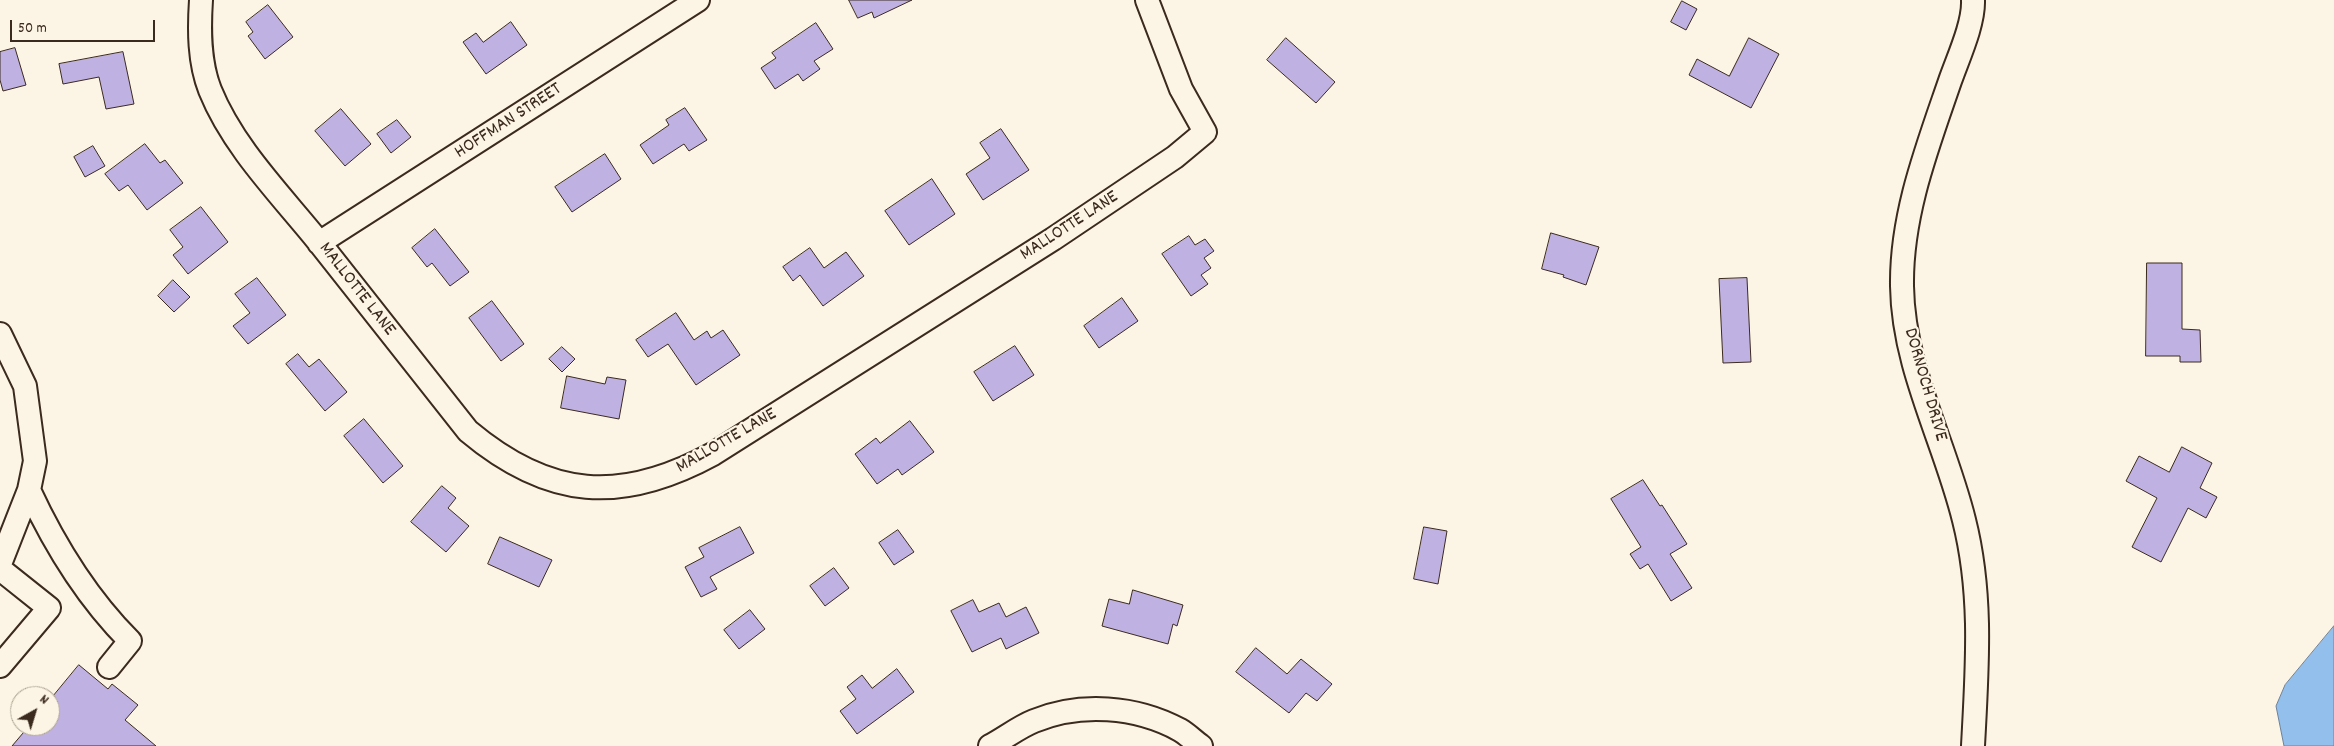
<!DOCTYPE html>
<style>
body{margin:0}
#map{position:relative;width:2334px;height:746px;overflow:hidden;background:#fcf5e5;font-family:Dekko,sans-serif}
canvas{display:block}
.north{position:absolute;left:10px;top:686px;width:50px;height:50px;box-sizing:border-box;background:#fcf5e5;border:1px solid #afa495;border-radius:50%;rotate:39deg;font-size:14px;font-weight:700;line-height:20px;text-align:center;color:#3b2a1e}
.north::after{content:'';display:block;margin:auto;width:18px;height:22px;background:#3b2a1e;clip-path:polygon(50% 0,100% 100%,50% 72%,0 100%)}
.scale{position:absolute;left:10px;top:20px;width:145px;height:22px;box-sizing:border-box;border:2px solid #3b2a1e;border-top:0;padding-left:6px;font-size:15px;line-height:18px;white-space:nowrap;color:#3b2a1e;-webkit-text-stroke:4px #fcf5e5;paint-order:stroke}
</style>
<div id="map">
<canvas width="2334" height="746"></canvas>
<div class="north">N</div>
<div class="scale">50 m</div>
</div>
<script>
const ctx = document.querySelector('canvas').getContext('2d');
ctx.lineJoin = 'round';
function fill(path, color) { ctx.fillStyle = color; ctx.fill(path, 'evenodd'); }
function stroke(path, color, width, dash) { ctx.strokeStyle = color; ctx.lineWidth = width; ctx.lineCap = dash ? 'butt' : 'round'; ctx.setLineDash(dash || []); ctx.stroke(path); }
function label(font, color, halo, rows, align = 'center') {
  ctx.font = font + ' Dekko,sans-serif'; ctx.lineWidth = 4.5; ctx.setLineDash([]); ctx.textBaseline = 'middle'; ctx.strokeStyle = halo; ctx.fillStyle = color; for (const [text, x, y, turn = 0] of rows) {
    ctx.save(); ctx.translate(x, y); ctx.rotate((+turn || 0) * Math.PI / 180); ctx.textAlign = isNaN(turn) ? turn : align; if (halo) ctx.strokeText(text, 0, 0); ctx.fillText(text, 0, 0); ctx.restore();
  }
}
const water = new Path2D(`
 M2334,626V746H2284L2276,706L2285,685Z`);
const building = new Path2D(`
 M849,0H912L874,18L872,12L858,18Z
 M1682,1L1697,9L1686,30L1671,22Z
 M268,5L293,37L265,59L248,36L253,32L246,22Z
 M511,22L527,45L486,74L463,42L476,33L483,42Z
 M816,23L833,49L814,61L820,69L803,81L798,74L775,89L761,68L776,58L772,53Z
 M1286,38L1335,82L1316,103L1267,60Z
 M1749,38L1779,54L1751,108L1689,75L1697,59L1729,76Z
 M15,48L26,85L3,91L0,80V52Z
 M123,52L134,104L106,109L99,77L63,84L59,64Z
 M685,108L707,140L689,151L684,144L653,164L640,145L669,125L666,120Z
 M341,109L371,144L345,166L315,131Z
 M397,120L411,137L391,153L377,134Z
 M1001,129L1029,170L983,200L966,174L990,158L980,143Z
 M145,144L160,163L165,160L183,183L147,210L128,185L119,191L105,174Z
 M93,146L105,166L85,177L74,157Z
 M605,154L621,179L572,212L555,187Z
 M932,179L955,214L909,245L885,211Z
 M201,207L228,242L188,274L173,255L183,247L170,230Z
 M435,229L469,272L450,286L432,263L427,267L412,248Z
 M1551,233L1599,247L1586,285L1563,277L1564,275L1542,269Z
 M1189,236L1195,245L1205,239L1214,251L1204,258L1211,268L1201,275L1208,284L1191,296L1162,254Z
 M810,248L824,268L846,252L864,276L823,306L800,275L793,281L783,267Z
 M2147,263H2182V329L2200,330L2201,362H2180V356H2146Z
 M257,278L286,315L248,344L233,326L250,313L235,294Z
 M1747,278L1751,362L1723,363L1719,279Z
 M173,280L190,297L174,312L158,296Z
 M1122,298L1138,321L1099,348L1084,326Z
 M492,301L524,344L501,361L469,318Z
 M676,313L694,340L707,331L711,338L723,330L740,355L696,385L668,344L648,357L636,340Z
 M1015,346L1034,375L993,401L974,372Z
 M562,347L575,359L562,372L549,359Z
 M298,354L309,367L319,359L347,392L325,411L286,364Z
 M567,376L605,384L607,377L626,380L619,419L561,408Z
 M364,419L403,466L383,483L344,436Z
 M910,421L934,452L902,475L898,469L877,484L855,454L876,438L880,443Z
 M2182,447L2212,463L2200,488L2217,497L2206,518L2188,508L2161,562L2132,547L2157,498L2126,481L2139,456L2169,472Z
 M1643,480L1660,506L1662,505L1687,544L1670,554L1692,588L1671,601L1648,564L1640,569L1630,554L1641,547L1611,499Z
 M442,486L456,498L448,508L469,526L446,552L411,522Z
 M740,527L754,553L710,577L717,589L701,597L685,567L704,557L699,548Z
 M1424,527L1447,531L1438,584L1414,579Z
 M898,530L914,552L894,565L879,543Z
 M500,537L552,560L539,587L488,564Z
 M834,568L849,588L825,606L810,586Z
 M1133,590L1183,605L1177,626L1173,624L1168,644L1102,626L1109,599L1129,604Z
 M973,600L979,612L999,603L1006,617L1026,607L1039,633L1006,649L1001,638L972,652L951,611Z
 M750,610L765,629L739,649L724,630Z
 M1256,648L1287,674L1301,659L1332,684L1317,701L1306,693L1289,713L1236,672Z
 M79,665L108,689L112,684L138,705L125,720L156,746H12L29,726H50V700Z
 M897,669L914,692L857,734L840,711L856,699L847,687L862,675L872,688Z`);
const minor = new Path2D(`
 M201,0C199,30 199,62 210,90C233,147 280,194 318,241C368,304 418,368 468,431C549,499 621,504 713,454L1053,239L1175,157L1205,132L1181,89L1147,0
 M319,243L698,0
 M0,334L25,386L35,461L29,490L0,564
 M29,490C54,544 87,598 130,641L109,667
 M0,569L49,608L0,666
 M990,746C1005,738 1019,727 1034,721C1080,702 1136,706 1180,730C1187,734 1194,741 1201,746
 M1973,746C1977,669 1983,595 1964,520C1945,442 1903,368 1902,286C1901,215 1927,148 1950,81C1958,58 1974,24 1973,0`);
const streetNames = [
 ["HOFFMAN STREET",509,122,-33],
 ["MALLOTTE LANE",1070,227,-33],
 ["MALLOTTE LANE",356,290,52],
 ["DORNOCH DRIVE",1924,385,74],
 ["MALLOTTE LANE",727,442,-30]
];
fill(water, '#92bfec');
stroke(water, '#6f839a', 1);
fill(building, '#bfb1e2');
stroke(building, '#3b2a1e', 1);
stroke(minor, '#3b2a1e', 26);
stroke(minor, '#fcf5e5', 22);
label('19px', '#3b2a1e', '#fcf5e5', streetNames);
</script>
